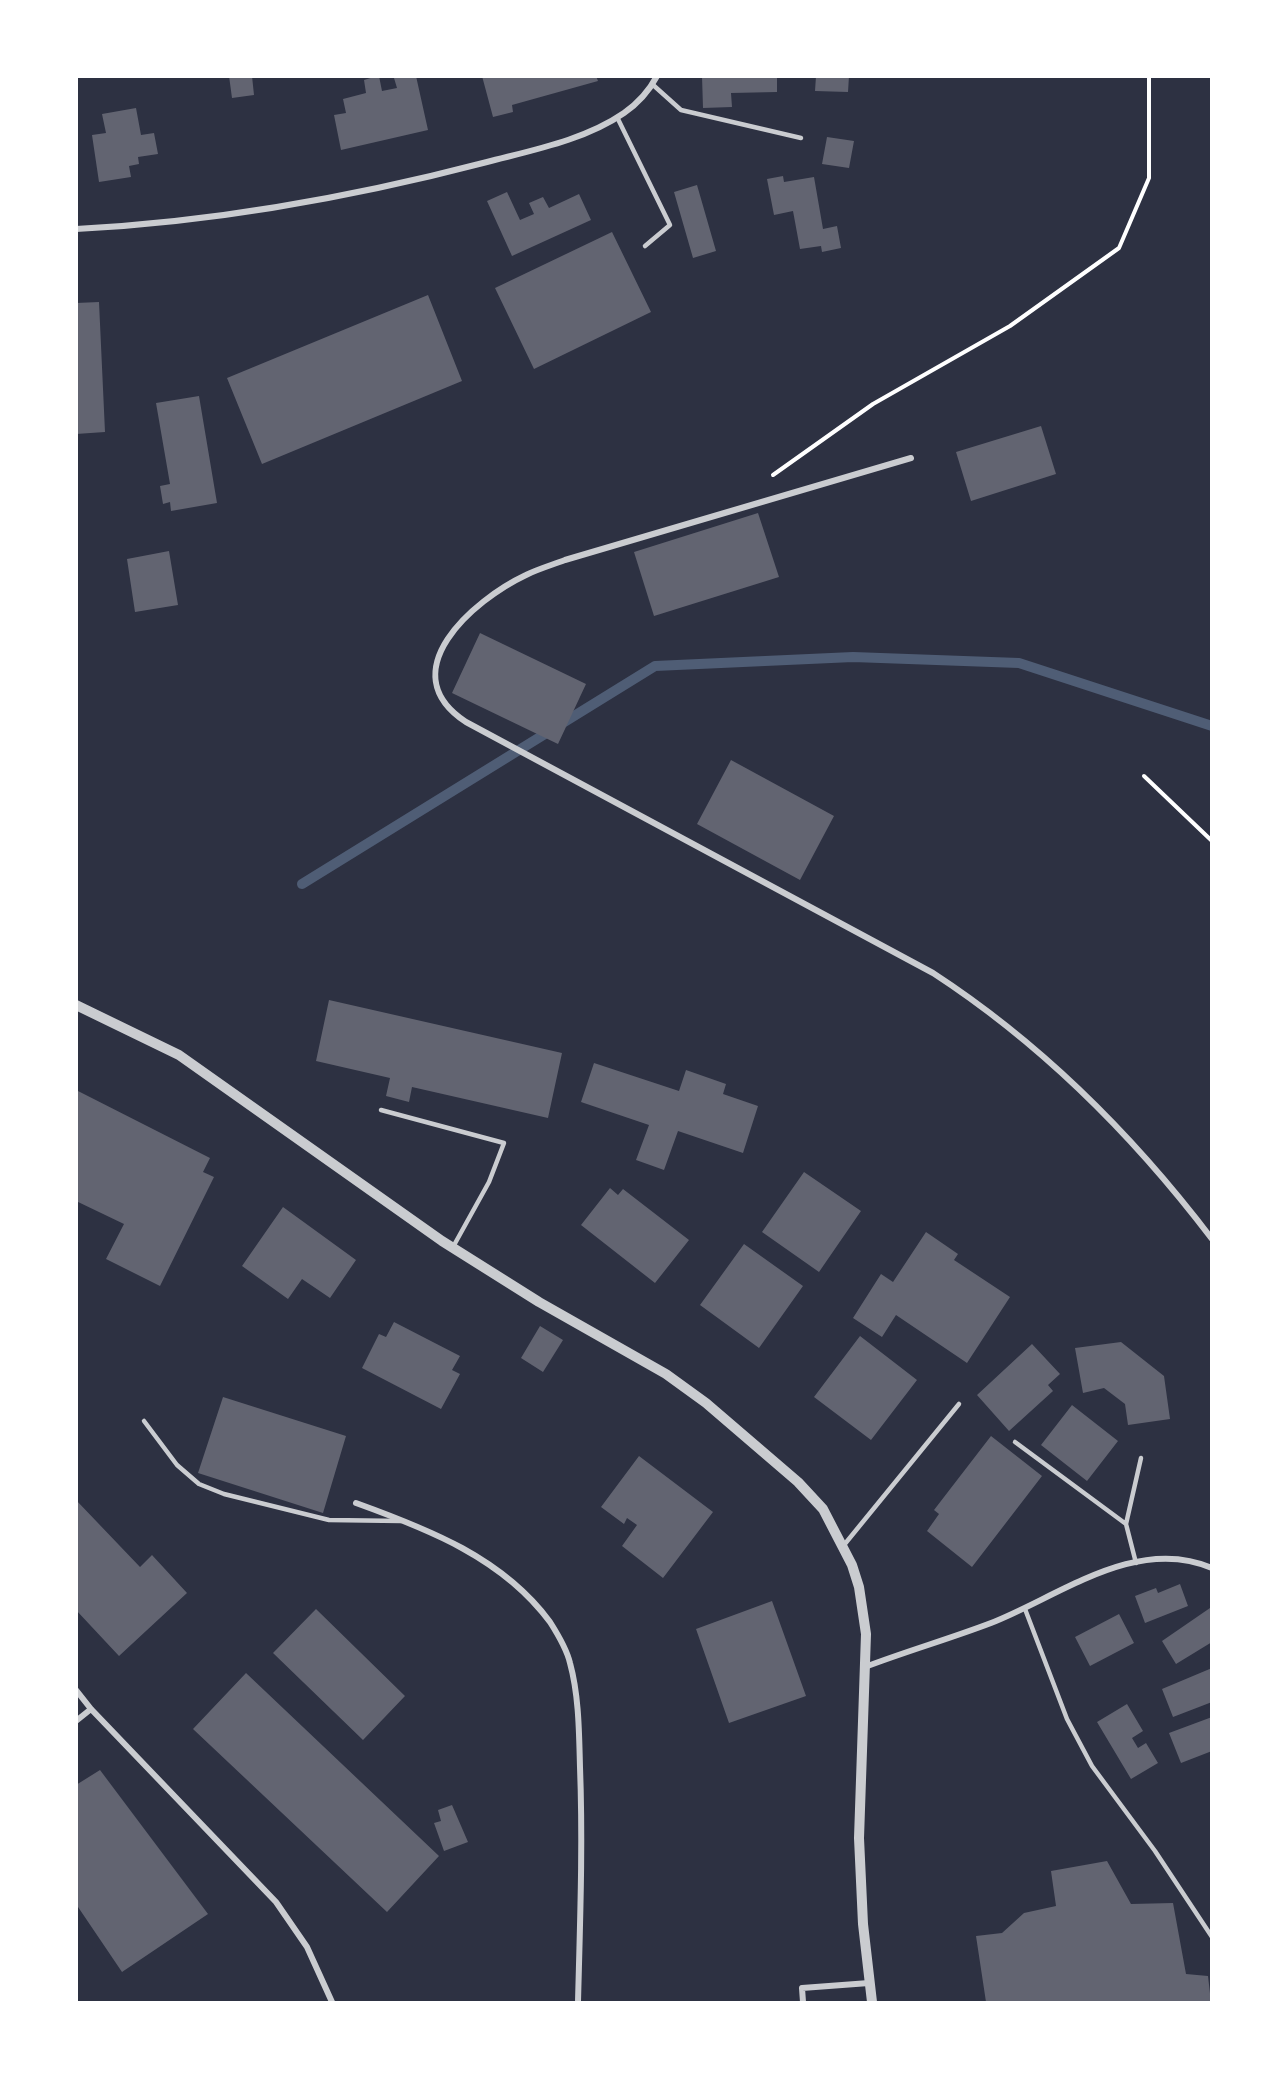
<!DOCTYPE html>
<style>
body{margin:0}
#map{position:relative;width:1288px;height:2079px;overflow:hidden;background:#2d3142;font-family:"Source Sans 3",sans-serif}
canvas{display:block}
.frame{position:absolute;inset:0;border:78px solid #fff;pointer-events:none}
</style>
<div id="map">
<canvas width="1288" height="2079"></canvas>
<div class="frame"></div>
</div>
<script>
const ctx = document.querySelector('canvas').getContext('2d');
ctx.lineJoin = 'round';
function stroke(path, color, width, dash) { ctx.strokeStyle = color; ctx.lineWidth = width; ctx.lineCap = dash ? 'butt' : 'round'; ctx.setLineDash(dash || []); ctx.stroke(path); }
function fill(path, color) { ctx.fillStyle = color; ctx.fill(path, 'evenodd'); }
const stream = new Path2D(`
 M302,884L655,666L853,657L1019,663L1212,726`);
const building = new Path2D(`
 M229,76H252L254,95L232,98Z
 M377,76H379L382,91L397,88L394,78L416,76L428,130L341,150L334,115L346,113L343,99L366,93L364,80Z
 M482,76H596L598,81L512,105L513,112L493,117Z
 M702,76H777V92L731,93L732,107L703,108Z
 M816,76H849L848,92L815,91Z
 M136,108L141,135L154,133L158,154L138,157L139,164L129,166L131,177L99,182L92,135L106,133L102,114Z
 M827,137L854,141L849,168L822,164Z
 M783,176L784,182L814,177L823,229L837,226L841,248L822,252L821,246L800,249L793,211L774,215L767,179Z
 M697,185L716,251L693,258L674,192Z
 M507,192L520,220L534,214L529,203L543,197L549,208L579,194L591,220L512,256L487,201Z
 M612,232L651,312L534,369L495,288Z
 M428,295L462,381L262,464L227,378Z
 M99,302L105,432L76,434V303Z
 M199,396L217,503L171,511L170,502L163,504L160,486L170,484L156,403Z
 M1041,426L1056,474L971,501L956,452Z
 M758,513L779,577L654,616L634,552Z
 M169,551L178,605L135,612L127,559Z
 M480,633L586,684L558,744L452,693Z
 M731,760L834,816L800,880L697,824Z
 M329,1000L562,1053L548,1118L412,1087L409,1102L386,1096L390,1078L316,1061Z
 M594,1063L679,1091L686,1070L726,1084L723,1094L758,1106L743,1153L678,1131L664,1170L636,1160L649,1125L581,1102Z
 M78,1091L210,1158L203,1172L214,1177L160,1286L106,1259L124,1224L76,1201Z
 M804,1172L861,1211L819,1272L762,1232Z
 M610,1188L618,1195L623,1189L689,1240L655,1283L581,1225Z
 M283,1207L356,1260L330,1298L302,1279L288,1299L242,1266Z
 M926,1232L958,1254L954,1260L1010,1297L967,1363L896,1315L882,1337L853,1318L881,1274L893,1282Z
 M744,1244L803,1286L759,1348L700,1305Z
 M394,1322L460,1356L452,1370L460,1374L441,1409L362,1368L379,1334L386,1337Z
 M540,1326L563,1340L543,1372L521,1358Z
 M860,1336L917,1380L871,1440L814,1397Z
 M1121,1342L1164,1376L1170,1419L1128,1425L1125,1404L1104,1388L1083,1393L1075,1348Z
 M1032,1344L1060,1374L1048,1385L1053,1391L1009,1431L977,1395Z
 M223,1397L346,1436L323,1513L198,1473Z
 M1072,1405L1118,1441L1087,1481L1041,1445Z
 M991,1436L1042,1476L972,1567L927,1531L939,1514L934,1510Z
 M639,1456L713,1512L663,1578L622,1546L637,1525L627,1518L624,1524L601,1507Z
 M76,1500L140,1567L152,1555L187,1593L119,1656L76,1610Z
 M1180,1584L1188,1606L1145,1623L1135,1596L1156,1588L1158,1593Z
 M772,1601L806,1696L729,1723L696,1629Z
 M1210,1608L1212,1642L1176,1664L1162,1641Z
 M316,1609L405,1696L363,1740L273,1653Z
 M1119,1614L1134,1643L1090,1666L1075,1637Z
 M1212,1668V1702L1173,1717L1162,1689Z
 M246,1673L439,1856L387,1912L193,1729Z
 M1127,1704L1143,1731L1132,1738L1138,1748L1146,1743L1158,1763L1131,1779L1097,1722Z
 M1212,1717V1751L1181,1763L1169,1733Z
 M100,1770L208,1914L122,1972L76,1904V1785Z
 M452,1805L468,1842L444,1851L434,1823L441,1821L438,1810Z
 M1107,1861L1131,1904L1173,1903L1186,1974L1208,1976L1211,2002H986L976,1936L1002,1933L1024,1913L1056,1906L1051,1871Z`);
const path = new Path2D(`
 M773,475L873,404L1010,326L1119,248L1149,178V76
 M1144,776L1212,841`);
const service = new Path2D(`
 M652,84L681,110L801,138
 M617,117L670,225L645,246
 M381,1110L504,1143L489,1182L453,1247
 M144,1421L177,1465L199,1484L224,1494L329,1520L401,1521
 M1015,1442L1126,1524
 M844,1545L959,1404
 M1136,1563L1126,1524L1141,1458
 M1025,1609L1067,1719L1092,1766L1155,1851L1212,1937`);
const minor = new Path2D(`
 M76,229C216,222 353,197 487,162C533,150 585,140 624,113C637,104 649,91 657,76
 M911,458L565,560C552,565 538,569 526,575C473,600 390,672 466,722L933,973C1042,1044 1133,1135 1212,1239
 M356,1503C428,1529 503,1558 550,1622C557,1633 567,1650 570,1663C579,1696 579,1732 580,1767C583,1845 580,1924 578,2002
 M865,1667C907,1651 949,1639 991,1623C1058,1597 1136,1535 1212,1568
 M76,1690L91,1709L276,1902L307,1947L332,2002
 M76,1721L91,1709
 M803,2002L802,1988L869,1983`);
const tertiary = new Path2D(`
 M76,1005L179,1055L442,1241L539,1302L666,1374L706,1403L798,1482L823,1509L852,1565L859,1587L866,1634L859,1838L863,1924L872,2002`);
stroke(stream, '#4f5d75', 10);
fill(building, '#626471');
stroke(path, '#fff', 4);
stroke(service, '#caccd0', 4.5);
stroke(minor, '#caccd0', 6);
stroke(tertiary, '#caccd0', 10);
</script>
